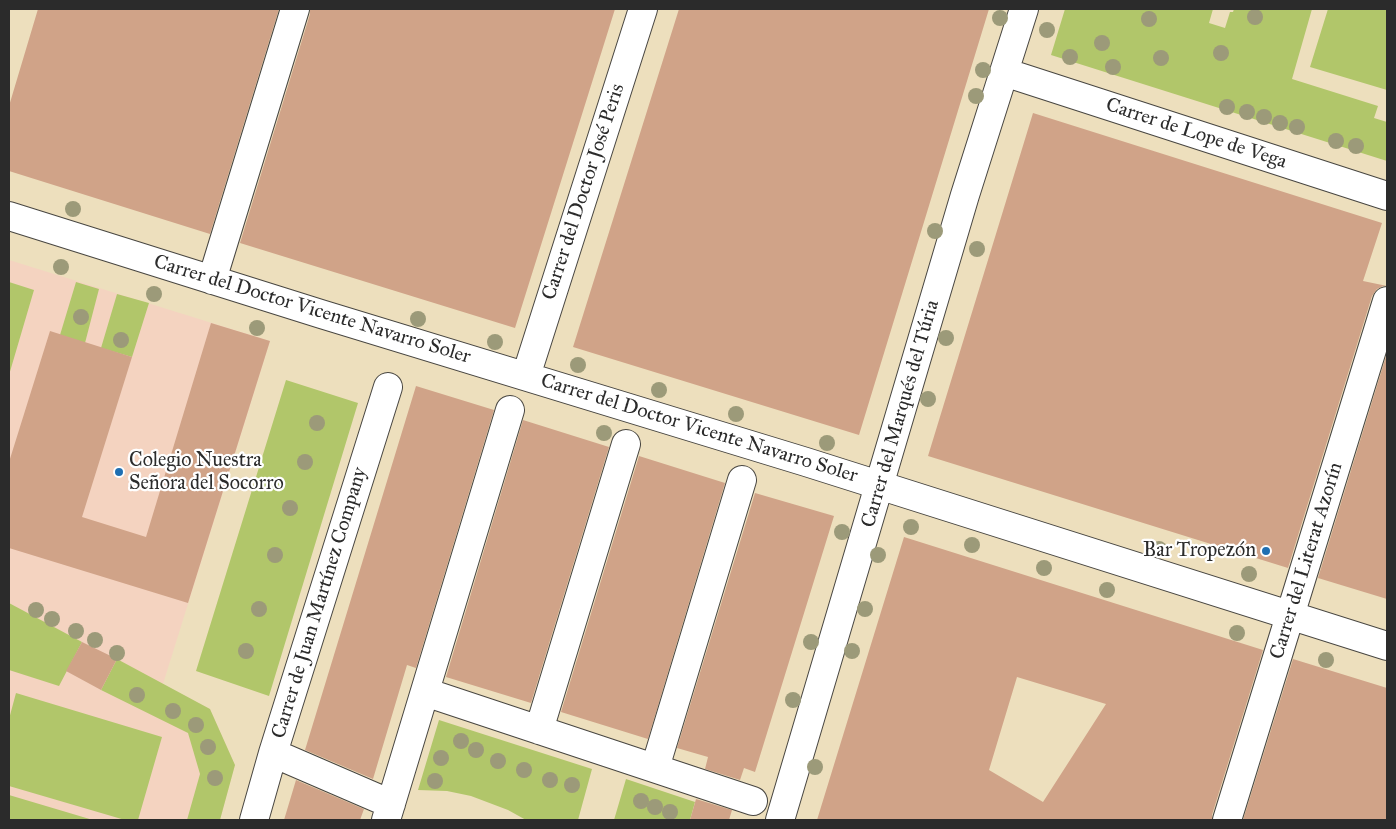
<!DOCTYPE html>
<meta charset="utf-8">
<style>
body{margin:0}
#map{position:relative;width:1396px;height:829px;overflow:hidden;background:#eddfbd;font-family:"IM FELL Great Primer",serif}
canvas{display:block}
.frame{position:absolute;inset:0;border:10px solid #2b2b2b;pointer-events:none}
</style>
<div id="map">
<canvas width="1396" height="829"></canvas>
<div class="frame"></div>
</div>
<script>
const ctx = document.querySelector('canvas').getContext('2d');
ctx.lineJoin = 'round';
function fill(path, color) { ctx.fillStyle = color; ctx.fill(path, 'evenodd'); }
function stroke(path, color, width, dash) { ctx.strokeStyle = color; ctx.lineWidth = width; ctx.lineCap = dash ? 'butt' : 'round'; ctx.setLineDash(dash || []); ctx.stroke(path); }
function label(font, color, halo, rows, align = 'center') {
  ctx.font = font + ' "IM FELL Great Primer",serif'; ctx.lineWidth = 4.5; ctx.setLineDash([]); ctx.textBaseline = 'middle'; ctx.strokeStyle = halo; ctx.fillStyle = color; for (const [text, x, y, turn = 0] of rows) {
    ctx.save(); ctx.translate(x, y); ctx.rotate((+turn || 0) * Math.PI / 180); ctx.textAlign = isNaN(turn) ? turn : align; if (halo) ctx.strokeText(text, 0, 0); ctx.fillText(text, 0, 0); ctx.restore();
  }
}
const built = new Path2D(`
 M9,260L270,341L163,684L210,709L235,765L220,820H9Z`);
const green = new Path2D(`
 M1065,9H1213L1209,23L1225,28L1230,12H1233L1234,9H1312L1292,79L1378,106L1374,118L1387,122V161L1051,55Z
 M1328,9H1387V90L1310,67Z
 M9,282L34,290L9,375Z
 M76,282L99,289L85,343L60,335Z
 M117,294L149,303L132,357L101,348Z
 M286,380L358,403L269,696L196,671Z
 M9,603L82,642L59,686L9,670Z
 M117,659L210,709L235,765L220,820H187L200,774L188,733L101,690Z
 M16,693L162,737L138,820H125L9,786V719Z
 M439,720L592,769L578,820H526L508,810L471,796L447,791L418,790Z
 M626,779L695,802L690,820H614Z
 M9,795L93,820H9Z`);
const building = new Path2D(`
 M38,9H279L210,234L9,171V106Z
 M310,9H615L515,328L240,243L310,14Z
 M679,9H989L859,435L573,347Z
 M1033,113L1382,223L1363,281L1387,286H1383L1377,289L1372,296L1288,568L928,456Z
 M211,323L270,341L188,603L9,548V462L50,331L132,357L82,517L146,537Z
 M1387,353V599L1318,578Z
 M416,386L494,410L416,668L407,665L373,779L305,750Z
 M523,420L609,447L531,703L446,677Z
 M639,456L725,483L648,739L561,712Z
 M755,493L834,516L755,772L744,768L740,780L705,769L708,757L677,748Z
 M904,537L1263,650L1212,815V820H817ZM1017,677L1106,704L1043,802L989,770Z
 M82,642L117,659L101,690L66,671Z
 M1293,659L1387,688V820H1243Z
 M296,780L364,809L360,820H284Z
 M696,799L732,810L729,820H690Z`);
const pedestrian = new Path2D(`
 M425,692L753,801
 M539,730L626,444
 M273,753L391,804
 M655,768L742,480
 M254,820L273,753L388,387
 M386,820L510,410`);
const minor = new Path2D(`
 M1004,72L1387,196
 M9,216L321,314L806,462L1387,646
 M212,280L295,9
 M526,376L643,9
 M780,820L965,195L1024,9
 M1227,820L1387,301`);
const trees = [
 [1255,17],
 [1000,18],
 [1149,19],
 [1047,30],
 [1102,43],
 [1221,53],
 [1070,57],
 [1161,58],
 [1113,67],
 [983,70],
 [976,96],
 [1227,107],
 [1247,112],
 [1264,117],
 [1280,123],
 [1297,127],
 [1336,141],
 [1356,146],
 [73,209],
 [935,231],
 [977,249],
 [61,267],
 [154,294],
 [81,317],
 [418,319],
 [257,328],
 [946,338],
 [121,340],
 [495,342],
 [578,365],
 [659,390],
 [928,399],
 [736,414],
 [317,423],
 [604,433],
 [827,443],
 [305,462],
 [290,508],
 [911,527],
 [842,532],
 [972,545],
 [1159,549],
 [275,555],
 [878,555],
 [1044,568],
 [1249,574],
 [1107,590],
 [259,609],
 [865,609],
 [36,610],
 [52,619],
 [76,631],
 [1237,633],
 [95,640],
 [811,642],
 [246,651],
 [852,651],
 [117,653],
 [1326,660],
 [137,695],
 [793,700],
 [173,711],
 [196,725],
 [461,741],
 [208,747],
 [476,750],
 [441,758],
 [498,761],
 [815,767],
 [524,770],
 [215,778],
 [550,780],
 [435,781],
 [572,785],
 [641,801],
 [655,807],
 [670,812]
];
const markers = [
 [119,472,5,"#1f6fb2"],
 [1266,551,5,"#1f6fb2"]
];
const streetNames = [
 ["Carrer de Lope de Vega",1196,134,18],
 ["Carrer del Doctor José Peris",584,192,-72],
 ["Carrer del Doctor Vicente Navarro Soler",312,310,17],
 ["Carrer del Marqués del Túria",901,414,-74],
 ["Carrer del Doctor Vicente Navarro Soler",699,429,17],
 ["Carrer del Literat Azorín",1307,561,-73],
 ["Carrer de Juan Martínez Company",320,603,-73]
];
const poiNames = [
 ["Colegio Nuestra",129,461],
 ["Señora del Socorro",129,484],
 ["Bar Tropezón",1256,551,"right"]
];
fill(built, '#f4d3c0');
fill(green, '#b1c66a');
fill(building, '#d0a388');
stroke(pedestrian, '#484641', 30);
stroke(minor, '#484641', 30);
stroke(pedestrian, '#fff', 28);
stroke(minor, '#fff', 28);
ctx.fillStyle = '#9c9a79';
for (const [x, y] of trees) { ctx.beginPath(); ctx.arc(x, y, 8, 0, 2 * Math.PI); ctx.fill(); }
for (const [x, y, r, color] of markers) { const dot = new Path2D(); dot.arc(x, y, r, 0, 2 * Math.PI); ctx.fillStyle = color; ctx.fill(dot); stroke(dot, '#fff', 2); }
label('20px', '#2b2b2b', '#fff', streetNames);
label('20px', '#2b2b2b', '#fff', poiNames, 'left');
</script>
